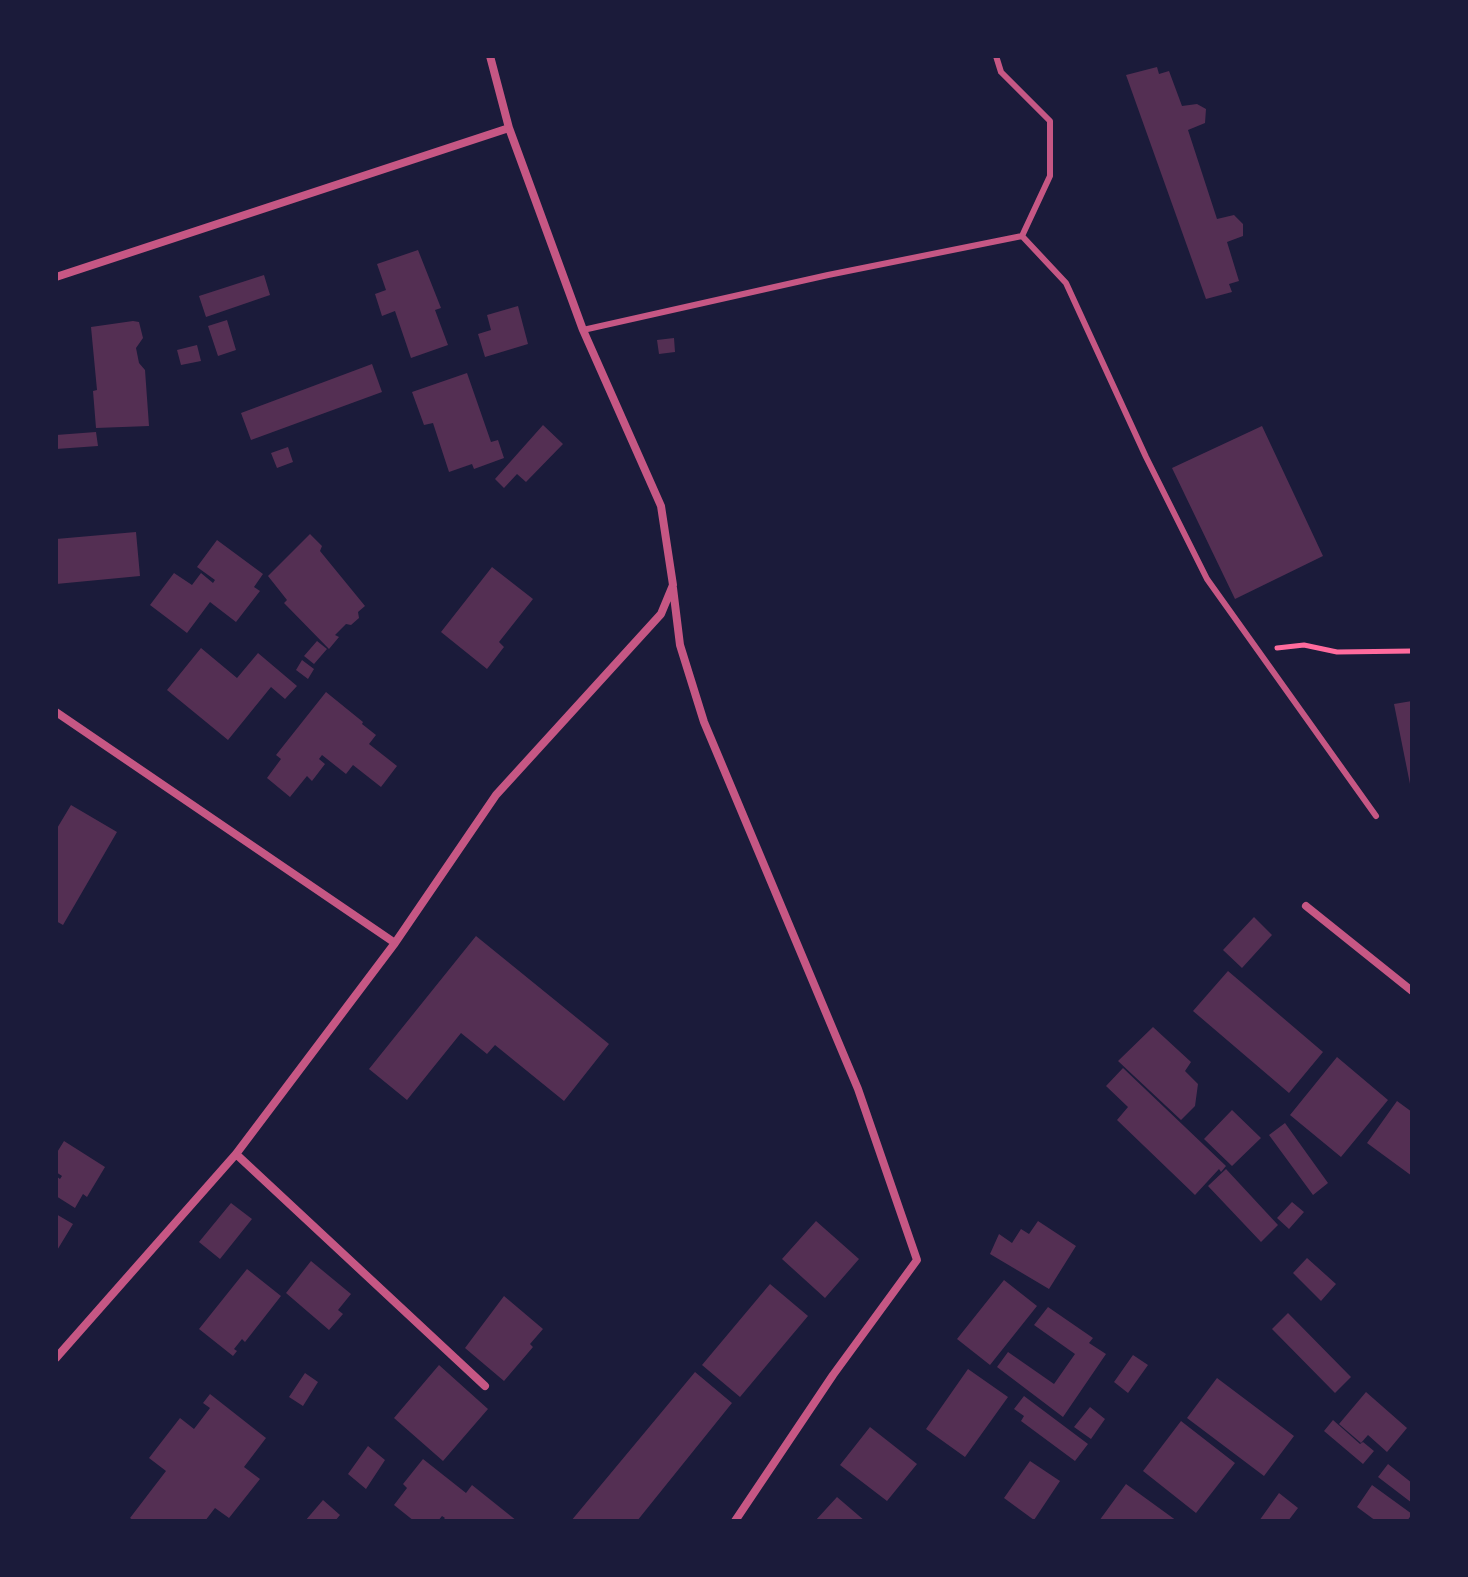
<!DOCTYPE html>
<style>
body{margin:0}
#map{position:relative;width:1468px;height:1577px;overflow:hidden;background:#1b1b3a;font-family:"Space Grotesk",sans-serif}
canvas{display:block}
.frame{position:absolute;inset:0;border:58px solid #1b1b3a;pointer-events:none}
</style>
<div id="map">
<canvas width="1468" height="1577"></canvas>
<div class="frame"></div>
</div>
<script>
const ctx = document.querySelector('canvas').getContext('2d');
ctx.lineJoin = 'round';
function fill(path, color) { ctx.fillStyle = color; ctx.fill(path, 'evenodd'); }
function stroke(path, color, width, dash) { ctx.strokeStyle = color; ctx.lineWidth = width; ctx.lineCap = dash ? 'butt' : 'round'; ctx.setLineDash(dash || []); ctx.stroke(path); }
const building = new Path2D(`
 M1157,67L1159,74L1169,71L1182,106L1197,104L1206,109L1205,123L1188,130L1217,219L1234,215L1243,224V236L1227,242L1239,281L1229,284L1232,292L1206,299L1126,75Z
 M418,250L441,308L435,310L448,345L411,358L395,311L382,316L375,294L386,290L377,264Z
 M264,275L270,295L206,317L199,296Z
 M518,306L528,344L485,357L478,334L491,330L487,315Z
 M227,320L236,350L218,356L208,326Z
 M133,321L139,322L143,338L136,348L139,363L145,370L149,426L96,428L93,391L97,390L91,327Z
 M674,338L675,352L659,354L657,340Z
 M197,345L201,361L181,365L177,350Z
 M372,364L382,392L251,440L241,413Z
 M467,373L491,442L498,440L504,458L474,469L472,464L449,472L433,423L424,425L412,392Z
 M543,425L563,444L526,482L517,474L504,488L495,479Z
 M1262,426L1323,556L1235,599L1172,468Z
 M96,432L98,446L56,449V435Z
 M288,447L293,462L277,468L271,453Z
 M136,532L140,576L56,584V539Z
 M310,534L322,546L320,551L365,606L358,612L359,618L351,625L346,624L335,635L339,637L329,649L284,603L287,600L268,576Z
 M217,540L263,574L254,587L260,591L236,622L210,602L187,633L150,605L174,573L192,585L201,573L213,583L215,580L197,567Z
 M492,567L533,599L499,642L504,647L487,669L441,632Z
 M317,641L327,649L314,664L304,656Z
 M201,648L237,678L258,653L297,686L285,699L271,687L228,740L167,690Z
 M302,660L314,669L308,679L296,670Z
 M326,692L363,722L362,724L376,735L369,744L397,766L381,787L353,765L346,774L322,755L319,759L325,764L312,781L307,776L290,797L267,778L281,759L276,755Z
 M1412,701V789H1411L1394,704Z
 M71,805L117,832L63,925L56,921V830Z
 M1254,917L1272,935L1242,968L1223,950Z
 M476,936L609,1044L564,1101L495,1045L487,1054L461,1033L407,1100L369,1069Z
 M1228,971L1323,1052L1289,1093L1193,1011Z
 M1153,1027L1191,1062L1185,1071L1198,1084L1195,1106L1181,1120L1118,1061Z
 M1337,1057L1388,1100L1341,1157L1290,1115Z
 M1123,1068L1226,1166L1221,1172L1219,1169L1195,1195L1117,1120L1128,1107L1106,1086Z
 M1397,1101L1412,1112V1176L1367,1143Z
 M1232,1110L1261,1138L1232,1166L1204,1139Z
 M1285,1123L1328,1183L1313,1195L1269,1135Z
 M64,1141L105,1167L87,1197L83,1194L75,1208L56,1196V1176L60,1179L62,1176L56,1172V1154Z
 M1226,1169L1278,1225L1261,1242L1208,1186Z
 M1292,1202L1304,1212L1289,1229L1277,1218Z
 M231,1203L252,1219L220,1259L199,1242Z
 M56,1214L73,1224L56,1252Z
 M816,1221L859,1259L825,1298L782,1259Z
 M1038,1221L1076,1246L1049,1289L990,1254L999,1234L1012,1243L1021,1229L1029,1234Z
 M1307,1258L1336,1284L1321,1301L1293,1273Z
 M311,1261L351,1294L338,1310L343,1314L329,1330L286,1293Z
 M247,1269L281,1296L245,1342L242,1339L234,1349L237,1351L233,1356L199,1329Z
 M1004,1280L1037,1306L990,1365L957,1339Z
 M770,1284L808,1316L740,1397L702,1365Z
 M504,1296L543,1329L530,1344L533,1347L504,1381L465,1348Z
 M1048,1307L1093,1338L1089,1343L1106,1354L1063,1417L997,1367L1008,1352L1054,1384L1075,1354L1034,1325Z
 M1288,1313L1351,1377L1335,1393L1272,1329Z
 M1133,1355L1148,1365L1128,1393L1114,1382Z
 M439,1365L488,1409L443,1461L394,1418Z
 M968,1369L1008,1397L965,1457L926,1429Z
 M695,1372L732,1403L637,1521H571Z
 M305,1373L318,1382L303,1406L289,1397Z
 M1217,1378L1294,1436L1264,1476L1187,1418Z
 M1366,1392L1407,1428L1387,1452L1368,1435L1361,1443L1339,1424Z
 M210,1394L266,1438L244,1467L260,1479L229,1518L215,1508L205,1521H134L130,1518L166,1471L149,1458L180,1418L194,1429L210,1408L203,1403Z
 M1024,1396L1088,1444L1075,1461L1021,1421L1024,1416L1014,1409Z
 M1090,1407L1105,1419L1091,1439L1074,1427Z
 M1333,1420L1360,1444L1363,1442L1374,1451L1363,1464L1324,1431Z
 M1181,1421L1235,1463L1196,1513L1143,1471Z
 M870,1427L917,1464L887,1501L840,1465Z
 M368,1446L385,1460L366,1489L348,1474Z
 M423,1459L466,1493L472,1485L517,1521H442L445,1518L442,1516L438,1521H414L394,1505L407,1488L403,1484Z
 M1030,1461L1060,1481L1034,1520L1004,1498Z
 M1388,1464L1412,1483V1503L1378,1477Z
 M1126,1484L1177,1521H1099Z
 M1372,1485L1412,1514L1407,1521H1376L1357,1507Z
 M1279,1493L1298,1508L1288,1521H1259Z
 M837,1497L865,1521H815Z
 M323,1500L340,1515L335,1521H305Z`);
const path = new Path2D(`
 M1277,648L1304,645L1337,652L1412,651`);
const service = new Path2D(`
 M996,56L1001,72L1050,121V176L1022,236
 M583,330L828,275L1022,236L1066,283L1146,457L1207,579L1376,816`);
const minor = new Path2D(`
 M56,277L509,128L490,56
 M673,588L680,645L704,722L858,1089L917,1260L833,1375L735,1521
 M56,712L395,943
 M1306,906L1412,991
 M236,1154L485,1386
 M56,1358L236,1154L395,943L496,795L661,614L673,585L661,506L583,330L509,128`);
fill(building, '#542f53');
stroke(path, '#ff6b9d', 5);
stroke(service, '#c65784', 6);
stroke(minor, '#c65784', 8);
</script>
